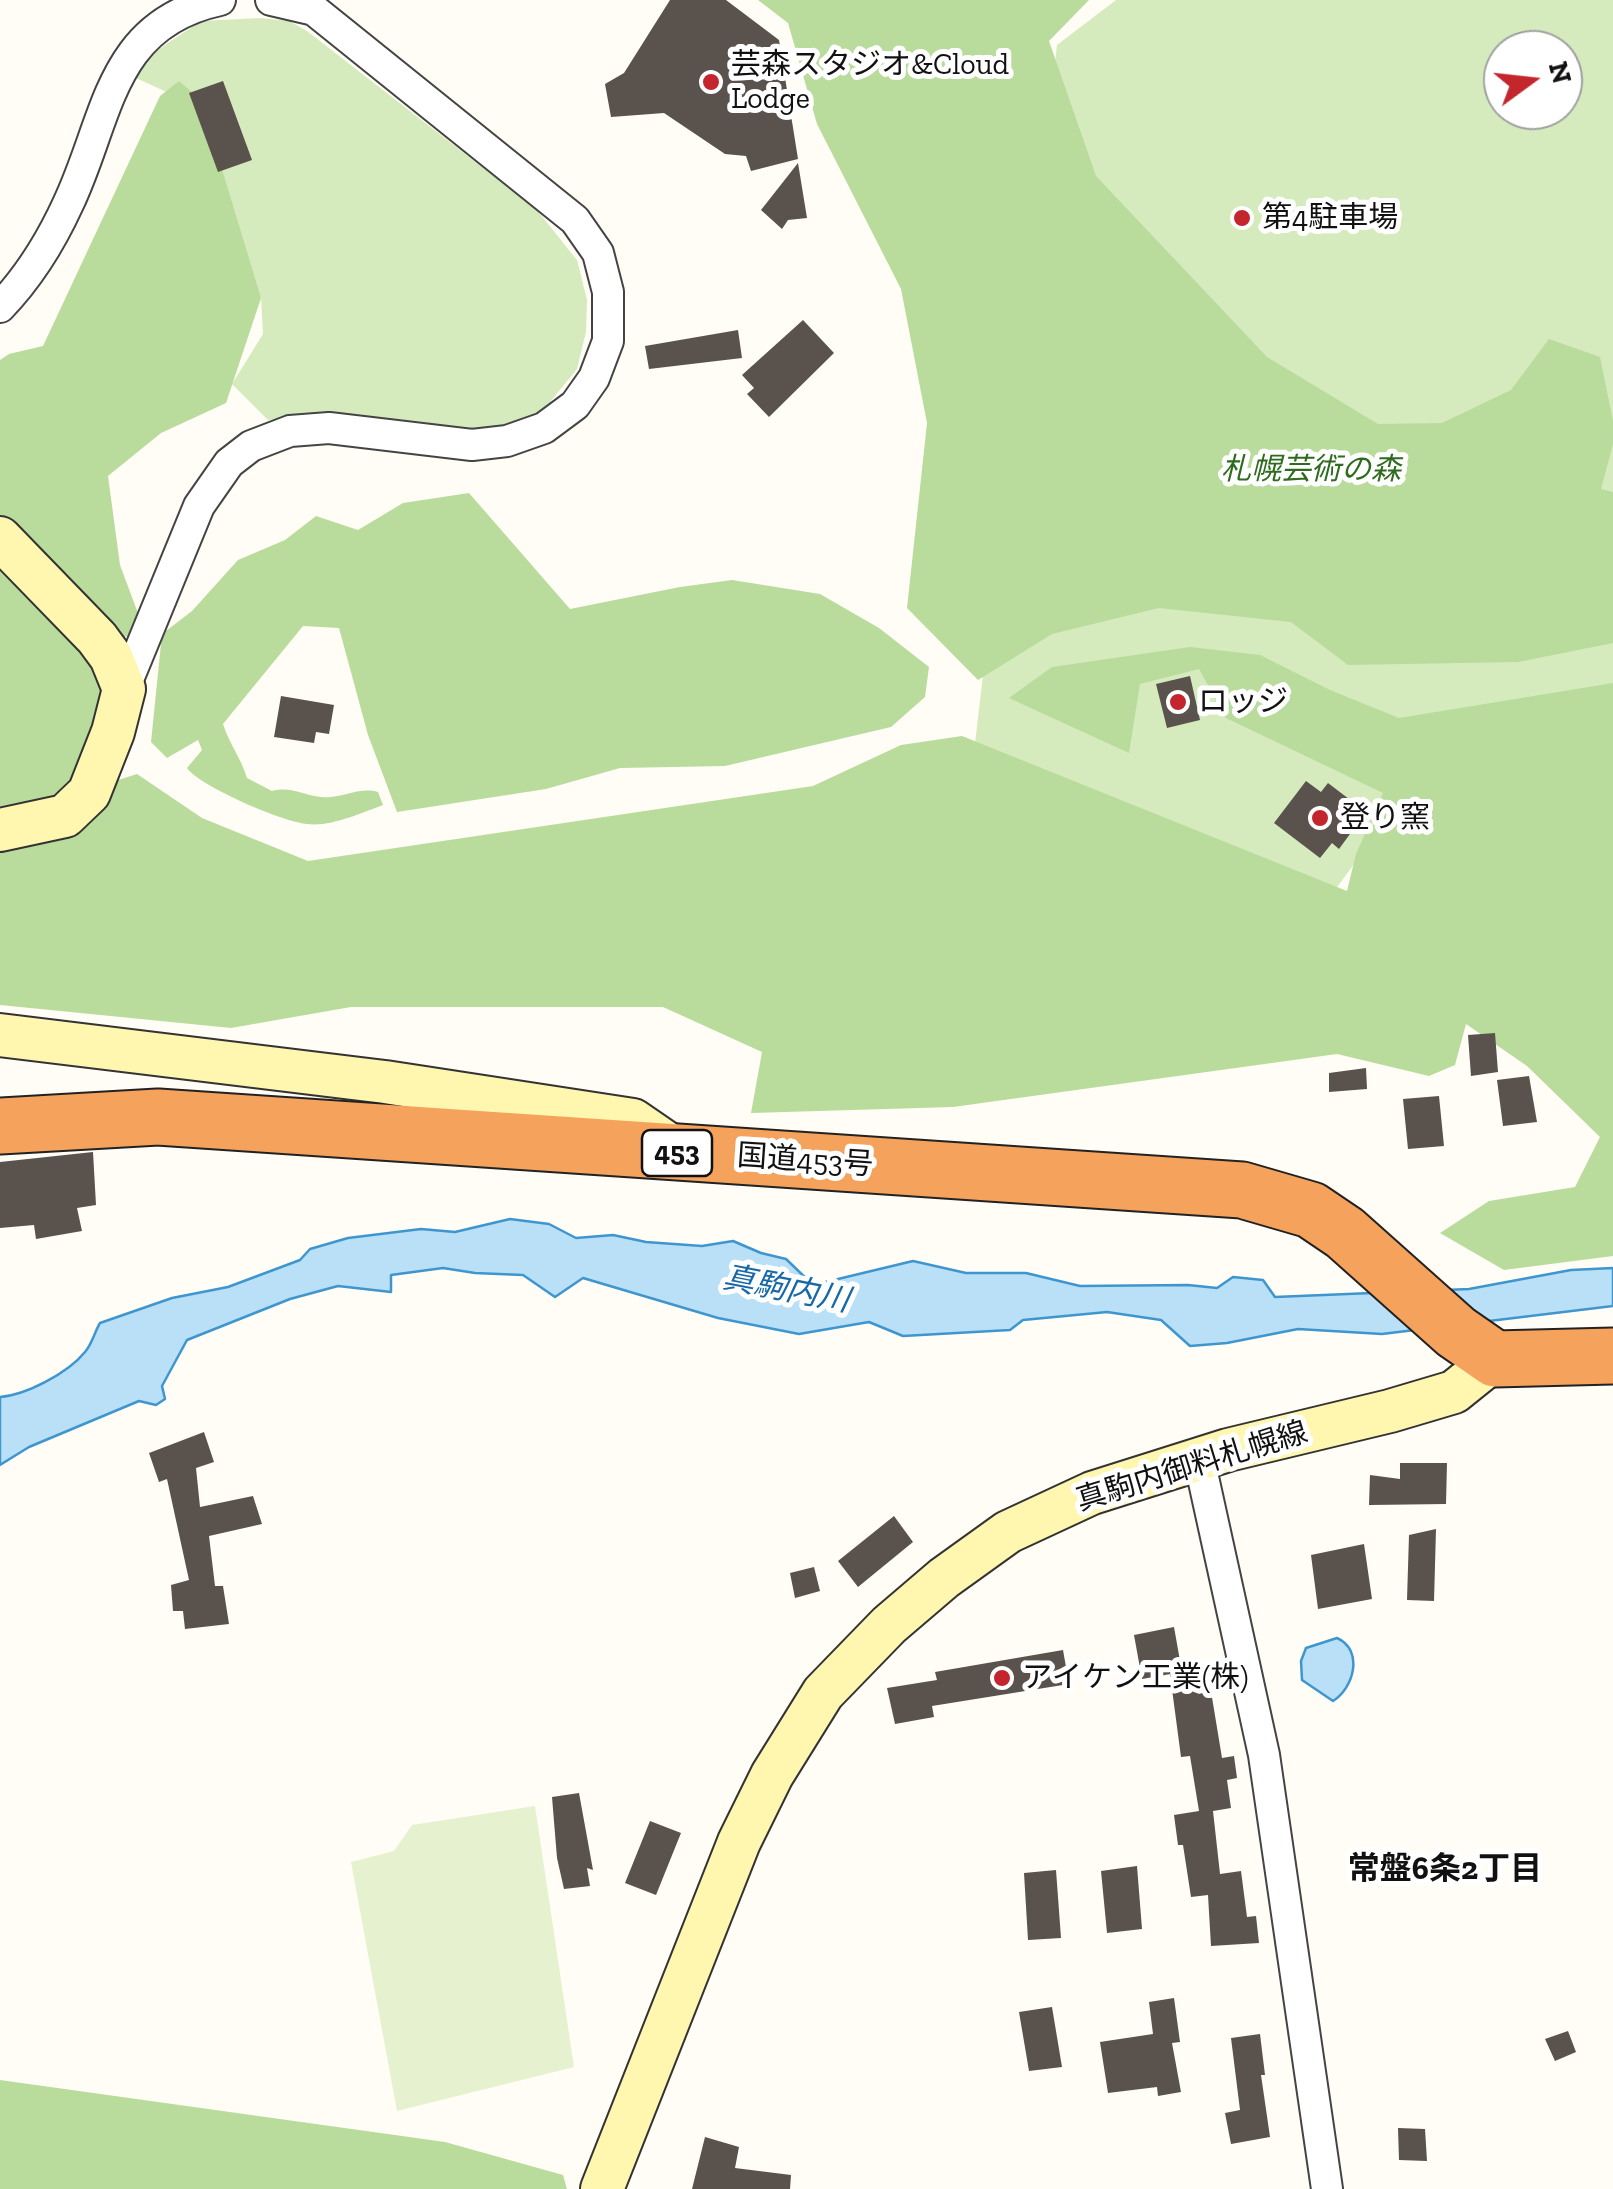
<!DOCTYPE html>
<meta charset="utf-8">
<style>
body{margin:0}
#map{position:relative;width:1613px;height:2189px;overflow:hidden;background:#fffdf5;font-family:"Zilla Slab",serif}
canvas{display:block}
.north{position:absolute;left:1483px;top:30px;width:100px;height:100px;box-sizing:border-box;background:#fff;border:2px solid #a0a0a0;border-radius:50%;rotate:75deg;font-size:28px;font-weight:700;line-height:40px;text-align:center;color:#111}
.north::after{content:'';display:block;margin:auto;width:35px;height:45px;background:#c4262e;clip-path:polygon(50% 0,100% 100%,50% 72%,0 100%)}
</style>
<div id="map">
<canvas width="1613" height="2189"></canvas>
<div class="north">N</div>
</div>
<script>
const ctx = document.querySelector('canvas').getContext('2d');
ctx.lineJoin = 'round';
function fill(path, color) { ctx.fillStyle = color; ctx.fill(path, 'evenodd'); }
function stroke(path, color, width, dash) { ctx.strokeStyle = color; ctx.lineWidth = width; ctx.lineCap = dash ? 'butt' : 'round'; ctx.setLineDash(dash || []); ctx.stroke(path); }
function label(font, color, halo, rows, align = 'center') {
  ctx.font = font + ' "Zilla Slab","Noto Sans JP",serif'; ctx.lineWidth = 10; ctx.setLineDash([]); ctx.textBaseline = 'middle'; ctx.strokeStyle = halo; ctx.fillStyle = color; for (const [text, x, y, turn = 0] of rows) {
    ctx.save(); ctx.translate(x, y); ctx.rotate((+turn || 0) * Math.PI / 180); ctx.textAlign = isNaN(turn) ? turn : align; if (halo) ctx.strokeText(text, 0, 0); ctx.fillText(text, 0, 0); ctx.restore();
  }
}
const green = new Path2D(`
 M1116,0H1613V718L1441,746L1332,894L972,769L1057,45ZM1503,50H1563V110H1503Z
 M260,18L289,21L307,31L536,209L577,260L587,300L586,332L577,369L550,402L524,422L497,429L446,427L339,414L268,420L232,384L263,334L261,298L184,100L136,78L156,51L201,21Z`);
const forest = new Path2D(`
 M758,0H1089L1049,41L1096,176L1267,357L1378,424L1442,423L1511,390L1549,339L1600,357L1613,421V444L1601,489L1613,492V643L1518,662L1348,665L1291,622L1159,608L1052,634L978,680L907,608L927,423L901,289L817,124L788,23Z
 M179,81L201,100L261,298L226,403L161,433L108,476L120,565L139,616L132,634L118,640L0,521V360L9,354L43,346L160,96Z
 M469,493L570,609L680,587L732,580L820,594L879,628L929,667L925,697L891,727L725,766L620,768L546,789L397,812L368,735L339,628L303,626L223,724C229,743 241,758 247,778L272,791C291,786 303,795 321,797C341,799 359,786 378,792L383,805C361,813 331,827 307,824C283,822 199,786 187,768L202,750L198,740L167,758L151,742L162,634L192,611L238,560L285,540L316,516L358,530L403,503Z
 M0,561L111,679L78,787L0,819Z
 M1190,647L1260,655L1330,690L1399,718L1613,683V1256L1504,1270L1440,1233L1489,1201L1575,1187L1600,1137L1527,1066L1466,1024L1455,1065L1429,1076L1337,1054L953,1107L751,1113L762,1052L663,1007H351L231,1028L0,1005V837L112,782L137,774L202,818L308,861L813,786L901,745L962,736L1347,891L1356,854L1383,793L1226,718L1199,669L1140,684L1129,753L1009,698L1052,667Z
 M0,2080L445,2142L563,2175L567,2189H0Z`);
const pitch = new Path2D(`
 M535,1806L574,2067L397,2111L351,1862L394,1851L412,1825Z`);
const water = new Path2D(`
 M510,1219L549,1224L576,1238L613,1235L646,1242L702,1246L733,1241L761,1253L786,1259L813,1285L913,1261L966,1273H1026L1080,1286L1188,1285L1217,1288L1233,1277L1263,1280L1275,1297L1469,1289L1571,1270L1613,1268V1306L1382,1334L1298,1329L1227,1343L1190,1346L1161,1320L1107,1312L1023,1320L1010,1330L903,1336L869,1322L799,1334L718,1318L583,1278L555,1297L523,1275L475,1273L443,1268L391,1275V1292L338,1286L290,1299L187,1340L162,1386L165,1399L156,1405L139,1401L29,1447L0,1465V1397C26,1395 68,1373 85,1352C92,1344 95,1331 100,1323L172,1298L228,1287L300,1260L310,1249L348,1238L421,1229L455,1232Z
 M1337,1638C1364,1650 1354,1688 1333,1701L1302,1680L1301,1661L1306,1648Z`);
const building = new Path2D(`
 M670,0H726L779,40L798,159L751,171L746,156L725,154L664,113L611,117L605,84L624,73Z
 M223,81L252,160L218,172L189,93Z
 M798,163L807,218L788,220L782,229L761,210Z
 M803,320L834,353L769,417L747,394L754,388L742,375Z
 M738,330L742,358L649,369L645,346Z
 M1190,676L1200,720L1167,728L1156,684Z
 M281,696L334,705L329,734L316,732L314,743L274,737Z
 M1306,781L1321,792L1328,783L1366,812L1339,849L1332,843L1320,858L1274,823Z
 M1495,1033L1498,1072L1471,1076L1468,1035Z
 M1366,1068L1367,1089L1329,1092V1073Z
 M1529,1076L1537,1122L1503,1126L1497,1080Z
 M1439,1096L1444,1146L1408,1149L1403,1099Z
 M93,1152L96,1205L77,1208L82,1231L36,1239L34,1225L0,1228V1162Z
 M204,1432L214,1462L196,1468L200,1507L253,1496L262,1524L209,1536L215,1586H223L229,1624L185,1629L183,1611H173L171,1585L189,1580L167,1479L159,1482L149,1453Z
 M1400,1463H1447L1446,1504L1369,1505L1370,1475L1400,1479Z
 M894,1516L913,1542L858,1587L838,1561Z
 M1436,1529L1434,1601L1407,1600L1409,1535Z
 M1364,1544L1372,1599L1318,1609L1311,1555Z
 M814,1567L820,1591L795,1598L790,1573Z
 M1174,1627L1182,1672L1142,1679L1134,1635Z
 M1063,1650L1069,1684L932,1706L934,1717L895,1724L887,1688L937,1680L935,1672Z
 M1207,1667L1222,1758L1234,1756L1237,1778L1227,1780L1231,1808L1213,1811L1220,1874L1241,1871L1247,1917L1256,1916L1259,1943L1211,1946L1208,1895L1191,1897L1183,1845H1178L1174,1815L1199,1811L1190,1756L1181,1757L1170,1674Z
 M579,1793L593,1870L587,1868L590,1886L564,1889L557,1858L552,1797Z
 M650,1821L681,1833L656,1895L625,1883Z
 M1137,1866L1142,1929L1107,1933L1101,1871Z
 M1056,1870L1061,1938L1028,1940L1024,1873Z
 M1174,1998L1180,2042L1172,2043L1181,2092L1158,2096L1157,2087L1108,2093L1100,2042L1153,2034L1149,2002Z
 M1052,2007L1062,2067L1029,2071L1019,2012Z
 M1568,2031L1576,2052L1555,2061L1545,2039Z
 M1260,2034L1265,2075H1261L1270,2137L1231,2144L1225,2113L1240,2110L1231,2038Z
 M1398,2128L1425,2129L1427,2161L1399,2160Z
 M705,2137L739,2147L735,2168L791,2175L790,2189H692Z`);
const street = new Path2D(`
 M0,307C28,278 51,241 68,204C109,118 108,24 220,0
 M124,689L199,506L229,463L251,446L290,431L329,428L472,445L507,441L544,428L575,405L594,378L608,341V292L598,253L575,220L314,10L271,0
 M1199,1459L1264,1755L1327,2189`);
const secondary = new Path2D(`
 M0,538L97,638L111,657L124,689L113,732L89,793L65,816L0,830
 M0,1035L385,1082L633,1120L681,1153
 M602,2189L739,1842L772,1775L823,1693L889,1625L944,1578L1008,1532L1092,1493L1228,1450L1390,1411L1454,1392L1495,1359`);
const highway = new Path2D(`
 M0,1126L158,1117L1242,1190L1311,1210L1345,1233L1456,1332L1495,1359L1613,1356`);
const markers = [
 [711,82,10,"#c4262e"],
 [1242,218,10,"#c4262e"],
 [1178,702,10,"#c4262e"],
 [1320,818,10,"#c4262e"],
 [1002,1678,10,"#c4262e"]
];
const shields = [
 [677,1153,70]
];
const shieldNames = [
 ["453",677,1153]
];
const poiNames = [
 ["芸森スタジオ&Cloud",731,65],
 ["Lodge",731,99],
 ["第4駐車場",1262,218],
 ["ロッジ",1198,702],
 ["登り窯",1340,818],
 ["アイケン工業(株)",1022,1678]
];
const parkNames = [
 ["札幌芸術の森",1311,470]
];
const streetNames = [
 ["国道453号",805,1161,4],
 ["真駒内御料札幌線",1192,1467,-17]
];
const waterNames = [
 ["真駒内川",786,1290,11]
];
const neighbourhoodNames = [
 ["常盤6条2丁目",1445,1870]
];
fill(green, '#d5ebbd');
fill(forest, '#b9dc9c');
fill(pitch, '#e6f2cf');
fill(water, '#b9e0f7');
stroke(water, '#3f96cf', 2.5);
fill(building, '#5a524d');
stroke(street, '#444', 34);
stroke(secondary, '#333', 46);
stroke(highway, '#222', 59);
stroke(street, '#fff', 30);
stroke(secondary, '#fff6b0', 42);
stroke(highway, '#f5a25d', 55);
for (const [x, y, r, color] of markers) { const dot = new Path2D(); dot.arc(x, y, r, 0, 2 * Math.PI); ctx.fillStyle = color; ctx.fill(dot); stroke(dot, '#fff', 4); }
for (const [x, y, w] of shields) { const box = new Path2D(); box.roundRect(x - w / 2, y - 23, w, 46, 8); ctx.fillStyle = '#fff'; ctx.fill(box); stroke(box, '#111', 2.5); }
label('bold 28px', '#111', null, shieldNames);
label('30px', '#111', '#fff', poiNames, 'left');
label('italic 30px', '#2f6b1f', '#fff', parkNames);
label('30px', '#111', '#fff', streetNames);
label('italic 32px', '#1768a6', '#fff', waterNames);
label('bold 32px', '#111', '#fff', neighbourhoodNames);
</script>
